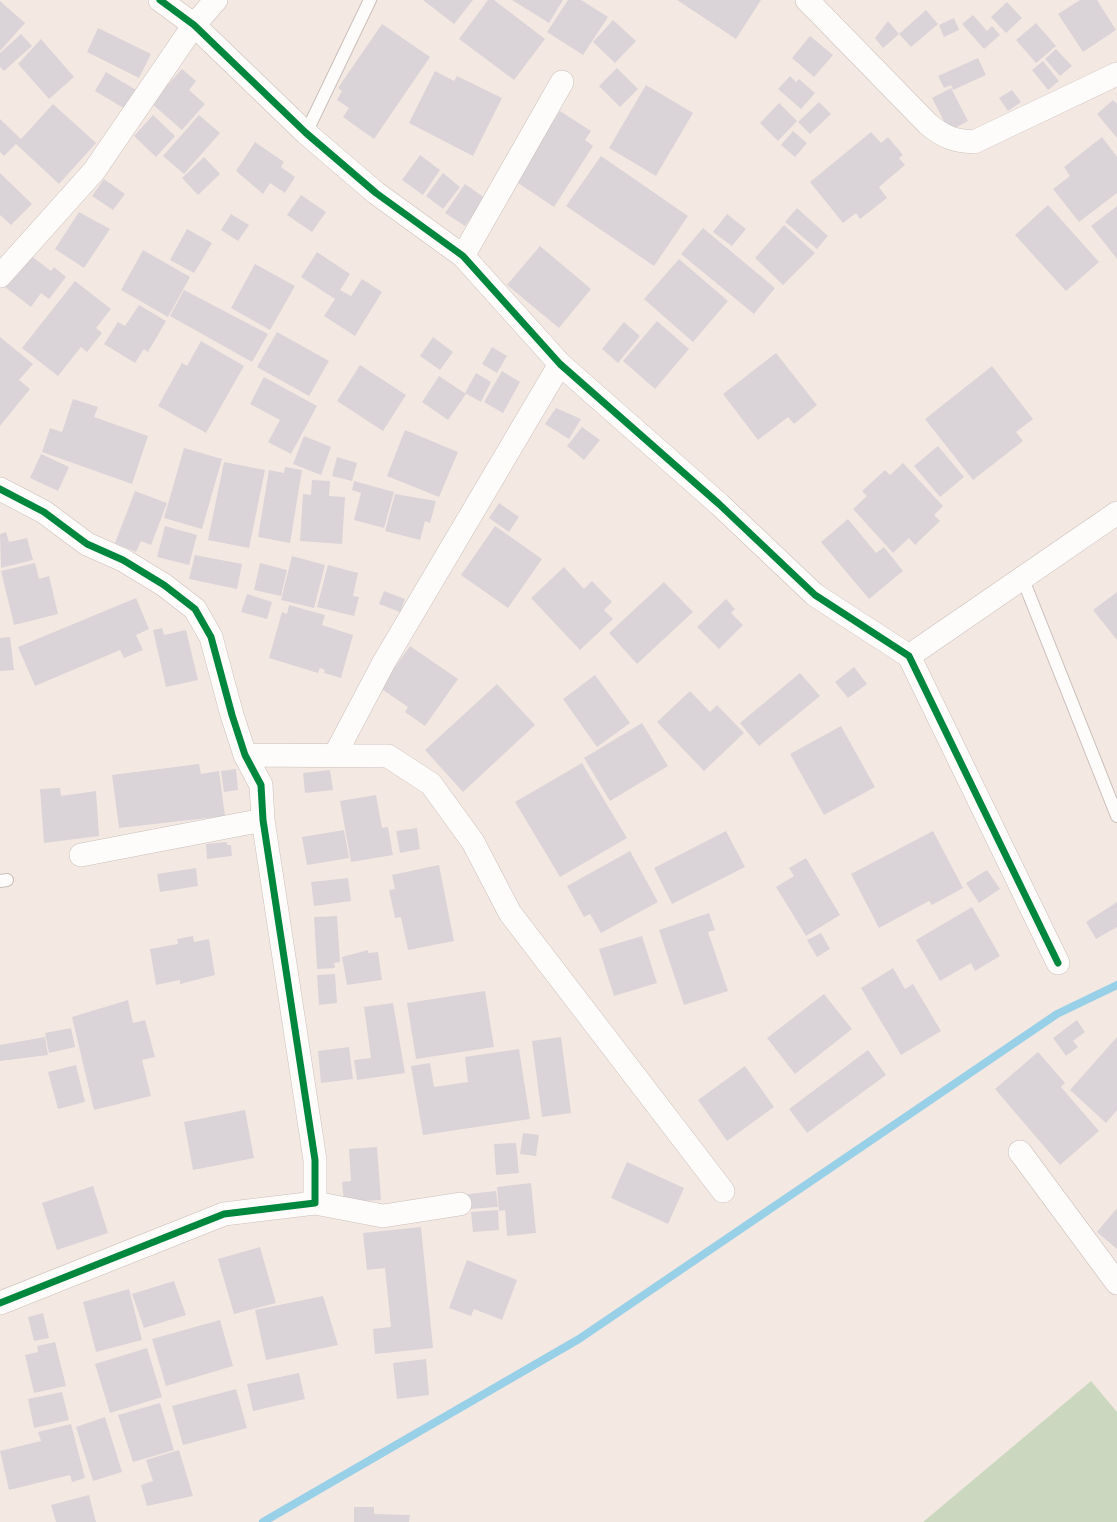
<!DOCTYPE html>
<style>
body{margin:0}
canvas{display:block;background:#f4e8e2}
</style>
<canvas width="1117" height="1522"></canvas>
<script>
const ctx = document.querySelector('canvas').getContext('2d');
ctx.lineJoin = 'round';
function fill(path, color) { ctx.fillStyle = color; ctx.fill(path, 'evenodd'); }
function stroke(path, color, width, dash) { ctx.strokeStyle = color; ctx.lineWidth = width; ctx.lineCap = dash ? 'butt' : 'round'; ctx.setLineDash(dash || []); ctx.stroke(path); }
const green = new Path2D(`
 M1091,1381L1117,1412V1522H923Z`);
const stream = new Path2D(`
 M263,1522L579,1339L1057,1014L1117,985`);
const building = new Path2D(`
 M423,0H473L454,24Z
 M488,0H494L545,39L514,80L459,39Z
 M512,0H563L549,23Z
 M568,0H581L608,17L583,55L547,32Z
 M677,0H761L736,39Z
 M1080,0H1097L1116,30L1083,52L1058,14Z
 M0,1L25,23L0,51Z
 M1007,2L1022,18L1006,33L991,17Z
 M926,10L938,24L911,47L899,34Z
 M973,15L987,31L992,26L1000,35L984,49L962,24Z
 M954,18L959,30L944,37L939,25Z
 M613,20L636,41L615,63L593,42Z
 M888,21L899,34L883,48L875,38Z
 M1036,23L1056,46L1036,63L1016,40Z
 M382,24L430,57L374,139L343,117L349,108L337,100L342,91L338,88Z
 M98,28L151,54L139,78L87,52Z
 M21,34L32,46L4,71L0,67V53Z
 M810,36L833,55L814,77L792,58Z
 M41,39L74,77L49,99L18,64Z
 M1056,49L1072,66L1060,76L1045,59Z
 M978,58L986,75L953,90L951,85L944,88L938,76Z
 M1043,61L1059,81L1048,90L1032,70Z
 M617,68L638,89L620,107L599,86Z
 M182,69L196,81L189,90L205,104L182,130L151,103Z
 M435,71L454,81L457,76L502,98L473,156L409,123Z
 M106,72L136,90L125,109L95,91Z
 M790,76L796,82L799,79L815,93L801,109L778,89Z
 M646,85L693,113L656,176L609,148Z
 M951,88L968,121L949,131L932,98Z
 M1012,90L1021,102L1008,111L999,98Z
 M1113,100L1117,104V138L1097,114Z
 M819,102L831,114L810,134L798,122Z
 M779,103L797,121L778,141L760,123Z
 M53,104L96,143L59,184L16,144L4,156L0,152V119L21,139Z
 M560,111L591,131L585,140L593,146L554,207L515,181Z
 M153,115L175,136L156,157L134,136Z
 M199,115L220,133L184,174L163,156Z
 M793,131L807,143L795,157L781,145Z
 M871,132L881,143L888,137L903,155L899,158L905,165L879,187L887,198L860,219L856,213L843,223L810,182Z
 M1102,137L1117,157V193L1079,222L1053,189L1070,176L1064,167Z
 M255,142L284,162L281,167L295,177L285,193L270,183L263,194L236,171Z
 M420,155L440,170L423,195L402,180Z
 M601,156L688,216L654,266L566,206Z
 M204,157L220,174L198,195L182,178Z
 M0,173L32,204L11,225L0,215Z
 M443,173L460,187L443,209L426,196Z
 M104,179L125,194L113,210L92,196Z
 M465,184L485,198L465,226L445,213Z
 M301,195L326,212L312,232L287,215Z
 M1048,205L1099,262L1066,291L1015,235Z
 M1117,206V259L1091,226Z
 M797,208L828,236L817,249L785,222Z
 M79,212L110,229L84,268L55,249Z
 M231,214L249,225L238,241L221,230Z
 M727,214L746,229L732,246L713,232Z
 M784,225L815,253L783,285L755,258Z
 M703,228L775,288L754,314L681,254Z
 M187,229L212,243L194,273L170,260Z
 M540,246L591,289L559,328L507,285Z
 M143,250L190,277L168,317L121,290Z
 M317,252L350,274L340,290L351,296L362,279L382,292L355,336L324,316L335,299L301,277Z
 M30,255L51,271L54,267L66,277L49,299L41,293L31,307L5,287Z
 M679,259L728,301L693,342L644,299Z
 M255,264L295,286L270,330L231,308Z
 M75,281L111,309L96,328L102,333L87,352L81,347L58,376L22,348Z
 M184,290L268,334L252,362L170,316Z
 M139,305L166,321L148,352L144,349L135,363L104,344L118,322L125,326Z
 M657,321L689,349L655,389L623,361Z
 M624,322L640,336L618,363L602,349Z
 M277,332L329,361L309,396L257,367Z
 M0,337L33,364L19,380L30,389L0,426Z
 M433,337L453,352L440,370L420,356Z
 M201,341L244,366L206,433L158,406L182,363L187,366Z
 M492,347L507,356L497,373L482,364Z
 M776,353L817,405L794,424L788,417L758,440L723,394Z
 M360,365L406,395L383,431L337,401Z
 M992,366L1033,419L1016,432L1023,441L973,480L925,419Z
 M502,371L520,382L503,413L484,402Z
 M476,373L491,382L481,402L465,393Z
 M439,376L466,394L448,420L422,402Z
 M264,377L317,406L291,454L268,442L280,420L250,404Z
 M73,399L98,407L94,417L148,436L132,484L42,452L50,428L62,432Z
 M556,408L581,419L569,439L545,424Z
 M582,427L600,440L584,460L567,446Z
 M405,430L458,452L439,497L387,476Z
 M304,436L331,447L321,475L293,464Z
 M938,446L964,477L940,497L914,466Z
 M184,448L222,459L202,529L164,518Z
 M41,454L69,467L58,491L30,478Z
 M337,457L357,463L352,481L332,476Z
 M224,462L265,470L249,548L208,540Z
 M903,463L943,506L934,515L940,521L915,545L909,538L893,553L853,509L867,496L862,491L885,470L890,475Z
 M285,467L302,470L290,543L258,537L269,470L284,473Z
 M312,480L330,481L329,496L345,497L342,544L300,541L303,494L311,495Z
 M354,481L394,492L384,528L354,520L361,493L352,490Z
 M135,491L167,503L151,545L141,541L136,552L115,543Z
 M395,494L436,501L430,523L425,521L420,540L385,531Z
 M499,503L519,517L509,532L489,518Z
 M848,519L876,553L884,547L903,571L869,599L821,542Z
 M165,526L197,535L189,565L157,557Z
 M495,526L542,559L508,608L461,575Z
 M6,532L9,542L27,538L33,560L1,568L0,534Z
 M195,555L242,564L237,589L189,579Z
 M292,556L325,565L314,608L281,600Z
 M35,563L39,579L49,576L58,614L14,625L1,571Z
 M260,563L287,570L281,596L254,590Z
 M328,565L358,573L353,596L359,597L354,616L317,607Z
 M564,567L584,589L592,581L612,602L604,610L613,619L580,650L531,598Z
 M664,582L693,612L637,664L609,633Z
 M384,591L405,599L400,612L379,604Z
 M1117,592V640L1093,610Z
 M247,594L272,602L267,619L241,612Z
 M136,598L149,629L136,635L143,650L124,658L120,650L35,686L18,647Z
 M726,599L735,609L731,613L743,625L719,649L697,627Z
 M289,605L325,615L322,625L353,635L341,678L324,673L325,670L320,668L318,673L269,658L282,612L287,614Z
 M162,628L164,635L186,630L198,680L166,687L153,630Z
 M10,637L14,670L0,671V638Z
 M410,646L458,679L425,726L405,712L408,707L380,688Z
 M854,667L867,684L848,698L835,682Z
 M800,673L820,696L759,746L740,723Z
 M595,675L630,723L597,747L563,699Z
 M497,684L535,725L463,792L425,750Z
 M690,691L710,712L717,705L744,733L704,771L657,722Z
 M642,723L668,766L610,801L584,758Z
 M841,726L875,787L824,815L790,754Z
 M582,763L627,838L560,877L515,802Z
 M199,764L201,774L219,771L225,816L119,828L112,775Z
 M236,769L238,790L224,792L221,771Z
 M330,770L333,790L305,793L303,773Z
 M60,788L61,796L96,791L99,836L44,843L40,789Z
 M376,795L382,828L388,827L393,855L351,862L340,801Z
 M417,828L420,849L400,853L396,831Z
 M344,830L349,858L307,865L302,837Z
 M726,831L745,867L672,904L654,868Z
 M933,831L963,888L932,905L929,901L879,928L851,874Z
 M227,842V845H231L232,856L207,859L206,844Z
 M630,851L658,902L601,933L590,914L584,917L567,886Z
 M806,858L840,915L806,936L776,887L794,876L789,868Z
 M439,865L454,941L408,950L401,917L395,918L389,890L395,889L392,875Z
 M196,868L198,886L160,892L157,874Z
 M987,870L1000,889L979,903L966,883Z
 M348,878L351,901L314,906L311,882Z
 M1117,902V927L1096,939L1086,922Z
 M972,907L1000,956L975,971L971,963L940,981L916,940Z
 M709,913L715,930L708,932L728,991L684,1005L659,930Z
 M337,916L340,962L334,963L335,968L317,969L314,917Z
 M821,933L830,949L817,957L807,940Z
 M193,936L194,942L209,939L215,975L180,984V980L156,985L150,949L178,944L177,939Z
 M642,936L657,983L614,996L599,949Z
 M368,950V953L378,952L382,980L347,985L342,957Z
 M893,968L905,989L913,984L941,1031L901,1055L861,988Z
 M335,974L337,1003L319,1005L317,975Z
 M485,991L494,1047L416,1059L407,1003Z
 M824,994L852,1029L795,1074L767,1038Z
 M128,1000L133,1023L145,1020L155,1057L142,1060L151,1096L94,1110L72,1017Z
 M393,1003L405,1073L357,1080L354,1060L371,1058L364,1007Z
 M1077,1020L1085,1032L1073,1041L1078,1047L1066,1056L1053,1038Z
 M71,1028L75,1047L49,1053L45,1033Z
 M45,1037L48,1055L0,1061V1045Z
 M561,1037L571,1113L542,1117L532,1041Z
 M1117,1037V1110L1106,1123L1070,1090Z
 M349,1047L353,1079L321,1083L318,1051Z
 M519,1049L530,1119L423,1135L411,1066L430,1063L434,1087L468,1082L465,1057Z
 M868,1050L886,1075L807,1133L789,1109Z
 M1038,1052L1065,1083L1061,1087L1099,1131L1060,1165L995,1089Z
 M76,1065L85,1102L58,1109L48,1072Z
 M745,1066L774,1107L727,1141L698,1100Z
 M245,1110L254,1158L193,1170L184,1122Z
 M523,1133L539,1135L536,1156L520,1154Z
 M516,1143L519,1173L496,1175L494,1144Z
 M377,1147L381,1200L344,1202L342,1182L351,1181L349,1149Z
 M627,1162L684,1188L668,1224L611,1198Z
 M531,1183L536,1233L507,1236L505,1210L499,1211L497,1187Z
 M93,1186L108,1233L57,1250L42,1203Z
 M496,1191L498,1207L469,1209L468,1194Z
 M1117,1208V1249L1097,1232Z
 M498,1210L499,1230L473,1232L471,1212Z
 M421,1227L433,1348L375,1354L373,1329L391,1327L385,1268L367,1270L363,1233Z
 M260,1247L276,1303L234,1314L218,1259Z
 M467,1260L517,1280L502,1320L474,1309L471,1316L449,1308Z
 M174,1281L186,1315L144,1328L132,1294Z
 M129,1289L142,1340L96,1352L83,1302Z
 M323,1296L338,1345L266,1360L255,1310Z
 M43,1313L49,1338L34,1341L28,1317Z
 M220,1320L233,1366L166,1386L152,1339Z
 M55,1342L66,1386L34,1393L25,1355L38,1352L37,1346Z
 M147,1348L162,1397L110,1413L95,1364Z
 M426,1359L429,1395L397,1399L393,1363Z
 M299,1373L305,1399L253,1411L247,1384Z
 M236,1389L247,1428L183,1445L172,1406Z
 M62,1392L69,1420L34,1428L28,1399Z
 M160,1403L174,1450L133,1462L118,1415Z
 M105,1417L122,1472L93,1481L76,1427Z
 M71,1424L85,1478L72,1482L70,1475L9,1490L0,1451L41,1441L38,1432Z
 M179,1450L193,1496L147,1506L141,1485L153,1481L146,1460Z
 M89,1495L96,1522H56L51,1505Z
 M354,1507H374V1514L410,1515L409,1522H354Z`);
const lane = new Path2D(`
 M306,133L370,0
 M1022,577L1117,816
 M0,881L7,880`);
const street = new Path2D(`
 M160,0L194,25L306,133L376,193L463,256L560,364L719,504L815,595L909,656L1058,963
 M807,0L928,124C943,137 955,141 974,142L1117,74
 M463,256L562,82
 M0,276L94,171L194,25L216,0
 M0,489L44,512L87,544L123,560L164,585L195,609L211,637L232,715L245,755L261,785L263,820L315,1160V1203L224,1214L0,1303
 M909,656L1117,513
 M336,753L384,662L560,364
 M245,755L388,756L431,784L473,842L510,913L723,1191
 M81,855L263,820
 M1020,1152L1117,1283
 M315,1203L383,1216L460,1204`);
const cycleway = new Path2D(`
 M160,0L194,25L306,133L376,193L463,256L560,364L719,504L815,595L909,656L1058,963
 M0,489L44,512L87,544L123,560L164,585L195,609L211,637L232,715L245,755L261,785L263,820L315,1160V1203L224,1214L0,1303`);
fill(green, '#cbd8bf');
stroke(stream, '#98d0e8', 8);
fill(building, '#dad4d8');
stroke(lane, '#cabeb9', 14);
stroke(street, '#cabeb9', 24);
stroke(lane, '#fdfcfb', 12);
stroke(street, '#fdfcfb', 23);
stroke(cycleway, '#00873e', 7);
</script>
